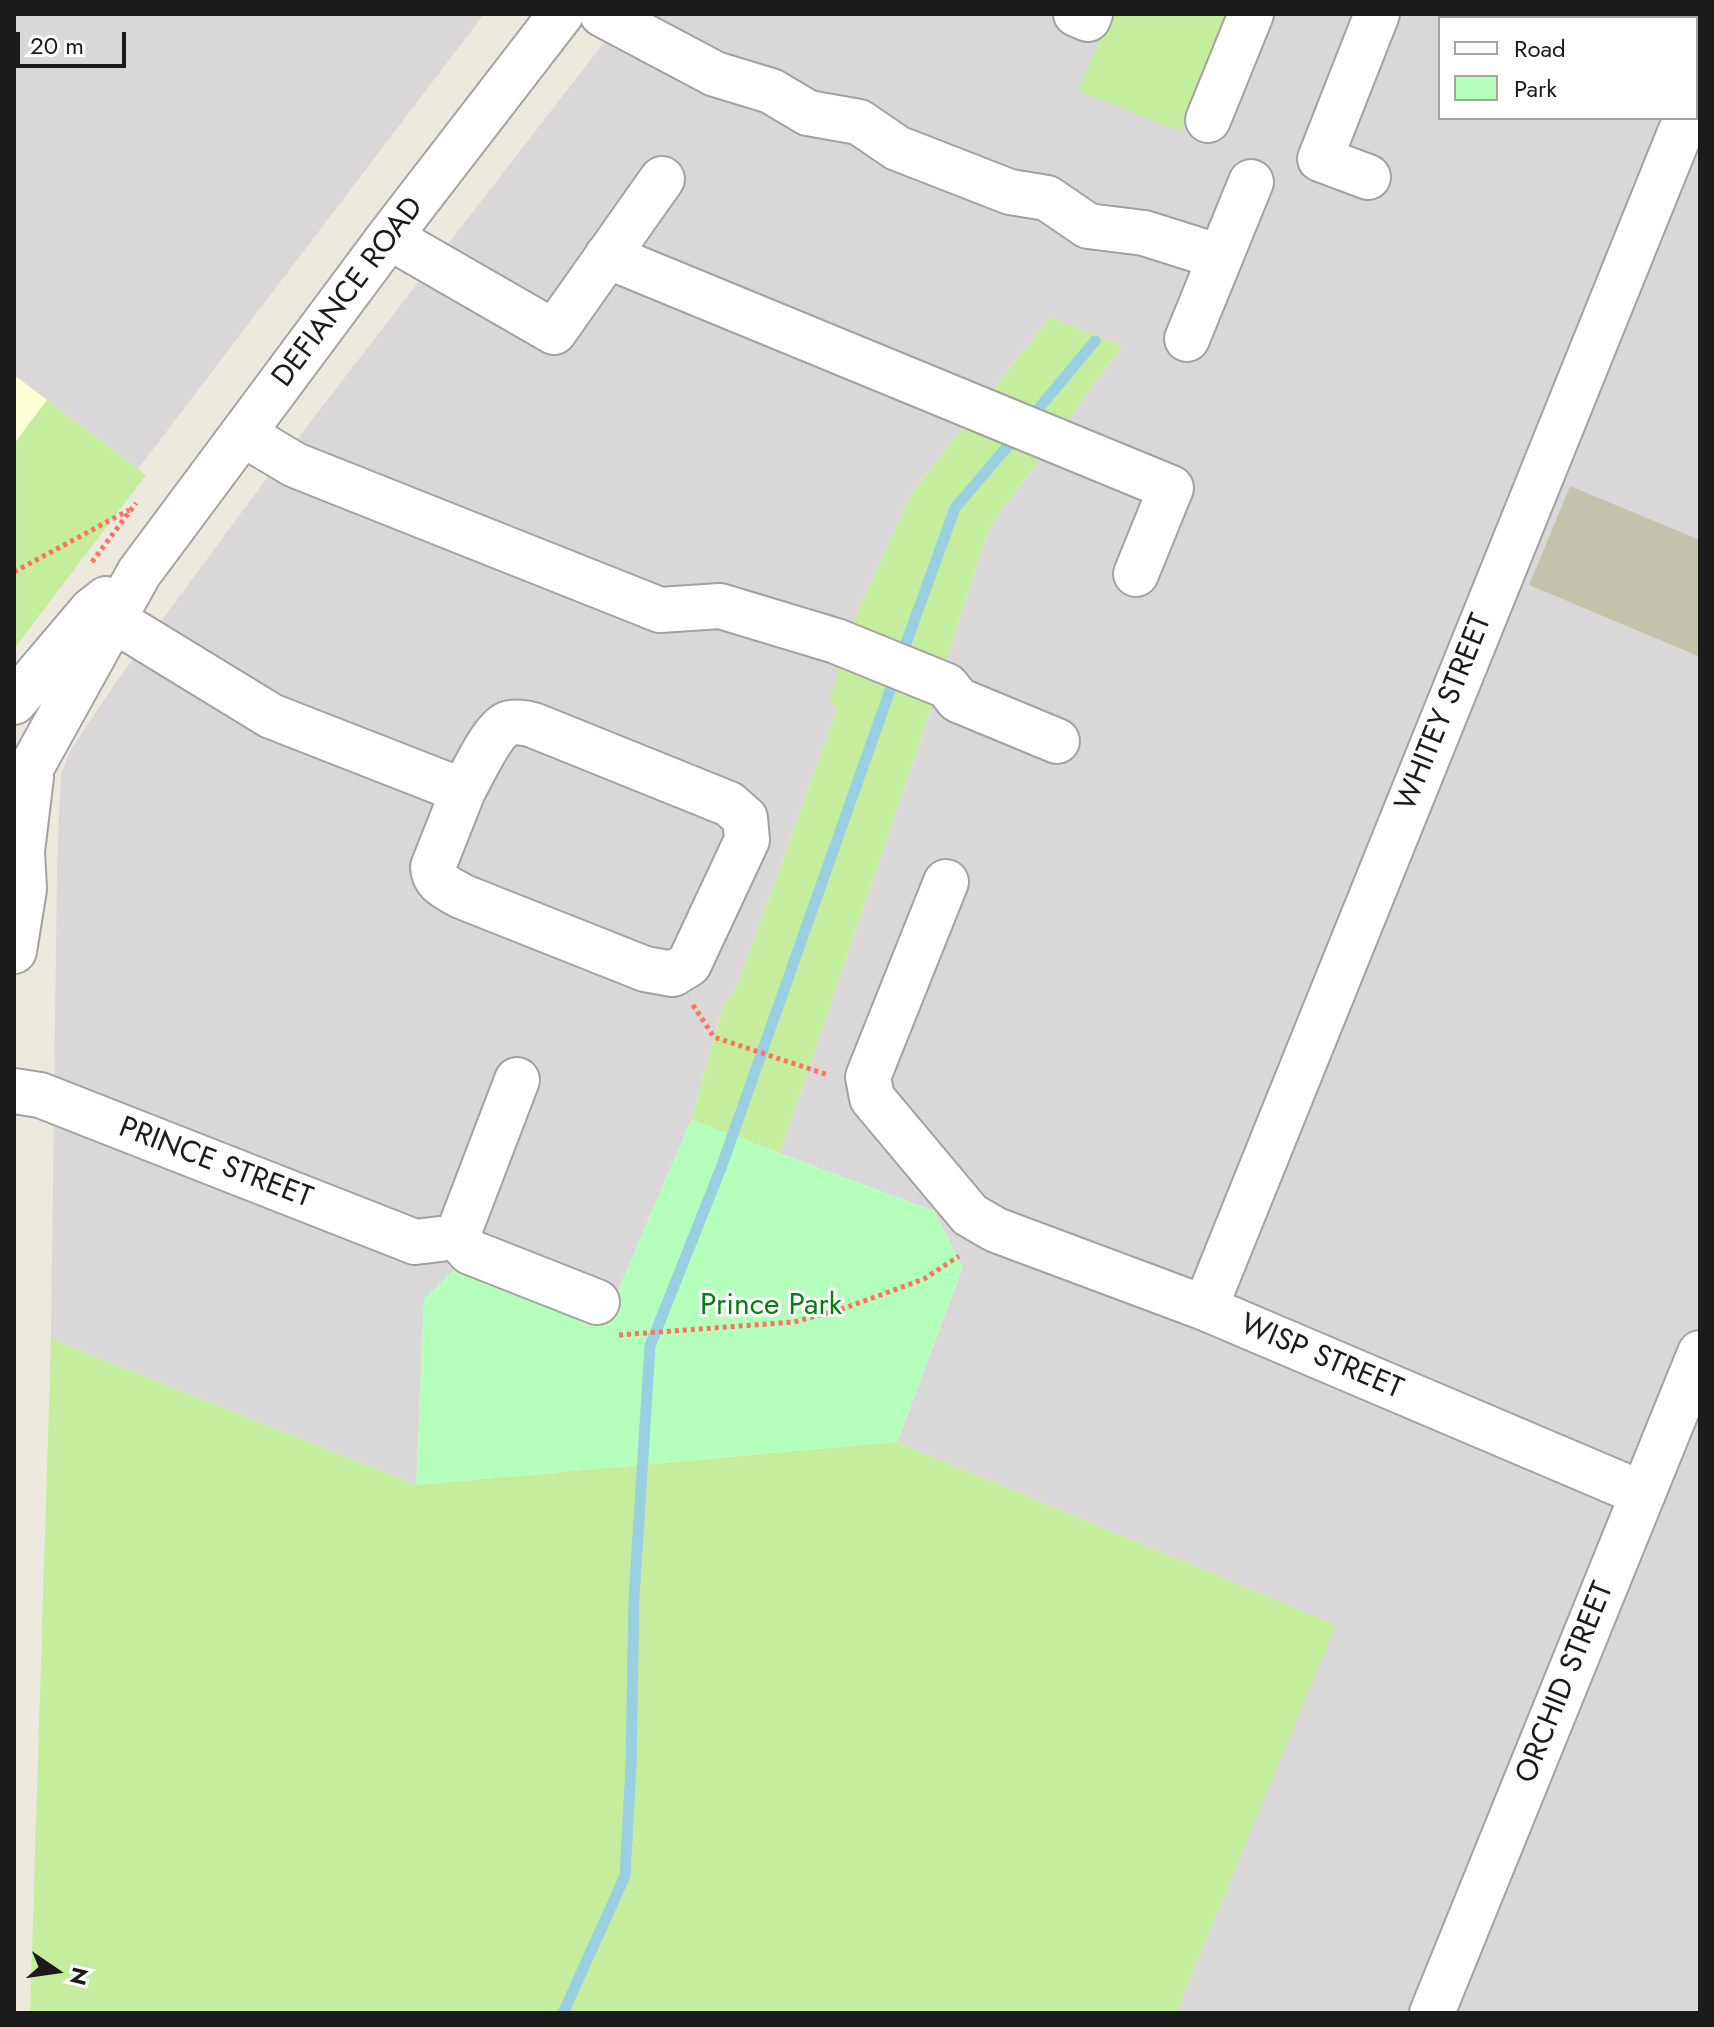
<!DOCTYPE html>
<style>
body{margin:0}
#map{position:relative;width:1714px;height:2027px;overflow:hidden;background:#eee9df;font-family:Jost,sans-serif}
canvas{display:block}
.frame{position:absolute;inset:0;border:16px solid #1b1b1b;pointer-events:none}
.legend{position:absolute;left:1438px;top:16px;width:260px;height:104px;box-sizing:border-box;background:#fff;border:2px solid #a4a4a4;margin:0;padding:10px 14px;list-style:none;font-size:24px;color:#1b1b1b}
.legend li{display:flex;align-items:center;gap:16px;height:40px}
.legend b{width:40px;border:2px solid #a4a4a4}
.north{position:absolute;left:16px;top:1931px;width:80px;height:80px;-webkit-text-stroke:6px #fff;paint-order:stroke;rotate:103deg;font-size:22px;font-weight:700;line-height:32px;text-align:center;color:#1b1b1b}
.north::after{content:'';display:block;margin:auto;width:28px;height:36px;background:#1b1b1b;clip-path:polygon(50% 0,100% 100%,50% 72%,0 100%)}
.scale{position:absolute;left:16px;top:32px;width:110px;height:36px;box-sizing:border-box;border:4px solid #1b1b1b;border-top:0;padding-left:10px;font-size:24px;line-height:28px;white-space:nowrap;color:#1b1b1b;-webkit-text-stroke:6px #fff;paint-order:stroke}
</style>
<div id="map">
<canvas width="1714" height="2027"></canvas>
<div class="frame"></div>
<ul class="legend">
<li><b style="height:10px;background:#fff"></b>Road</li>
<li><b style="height:22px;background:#b5ffbc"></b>Park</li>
</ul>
<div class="north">N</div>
<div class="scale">20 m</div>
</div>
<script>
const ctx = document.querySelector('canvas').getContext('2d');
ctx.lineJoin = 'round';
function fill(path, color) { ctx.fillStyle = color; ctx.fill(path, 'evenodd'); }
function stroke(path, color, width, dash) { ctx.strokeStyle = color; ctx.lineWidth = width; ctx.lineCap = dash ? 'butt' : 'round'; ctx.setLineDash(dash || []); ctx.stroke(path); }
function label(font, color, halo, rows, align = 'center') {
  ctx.font = font + ' Jost,sans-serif'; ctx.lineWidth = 6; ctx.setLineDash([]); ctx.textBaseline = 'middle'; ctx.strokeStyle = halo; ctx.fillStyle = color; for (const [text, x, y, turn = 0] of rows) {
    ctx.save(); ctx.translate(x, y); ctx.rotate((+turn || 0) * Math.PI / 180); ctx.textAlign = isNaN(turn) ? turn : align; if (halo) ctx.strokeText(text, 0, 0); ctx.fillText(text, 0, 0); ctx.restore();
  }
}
const residential = new Path2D(`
 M14,14H484L138,469L14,375Z
 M626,14H1700V540L1570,486L1529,585L1700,657V2013H1176L1335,1625L897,1442L963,1267L934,1211L780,1153L919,745L989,528L1122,346L1050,317L911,494L850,629L830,703L838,707L736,989L724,1004L691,1120L604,1323L424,1300L416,1485L51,1339L57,866L61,774L71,749L119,678L270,474ZM1440,18H1696V118H1440Z`);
const education = new Path2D(`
 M14,375L47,400L14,444Z`);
const construction = new Path2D(`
 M1570,486L1700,540V657L1529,585Z`);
const grass = new Path2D(`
 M1110,14H1228L1181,131L1078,91Z
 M1050,317L1122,346L989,528L919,745L780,1153L691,1120L724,1004L736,989L838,707L829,703L850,629L911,494Z
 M47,400L146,475L14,649V444Z
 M51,1339L416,1485L897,1442L1336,1625L1176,2013H30Z`);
const park = new Path2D(`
 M691,1120L934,1211L963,1267L897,1442L416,1485L424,1299L457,1266L604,1323Z`);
const stream = new Path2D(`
 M1029,420L1095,341
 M900,660L955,508L1018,434
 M563,2013L625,1876L631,1765L634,1598L650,1346L721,1168L895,676`);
const path = new Path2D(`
 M92,562L136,503
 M14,572L129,510
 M693,1005L714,1037L828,1075
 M619,1335L794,1322L842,1309L924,1279L959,1256`);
const street = new Path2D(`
 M602,14L715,74L771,91L808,113L859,122L897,148L1010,192L1047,198L1088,226L1144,233L1220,257
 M1076,14L1088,19L1090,14
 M1208,120L1251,14
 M1368,177L1320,159L1377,14
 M389,237L554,332L662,179
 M607,256L1171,488L1136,574
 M1187,339L1251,182
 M243,434L295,465L660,610L720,606L836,641L947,686L958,700L1057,741
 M114,620L271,716L463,791L433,867C434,884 448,888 461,896L645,969L673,974L689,964L747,840L745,818L729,804L533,725C525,723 515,721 507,724C491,732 472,775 463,791
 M14,702L92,610L106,599
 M35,761L139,573L389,237L561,14
 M946,882L868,1077L872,1098L970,1215L996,1230L1205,1308L1643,1494
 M14,951L24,889L22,851L31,777
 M14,1091L40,1095L415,1242L457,1237L517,1080
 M457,1237L470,1252L597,1302
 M1205,1308L1686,118
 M1432,2013L1700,1353`);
const streetNames = [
 ["DEFIANCE ROAD",349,293,-53],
 ["WHITEY STREET",1445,713,-68],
 ["PRINCE STREET",215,1164,21],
 ["WISP STREET",1321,1358,23],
 ["ORCHID STREET",1566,1683,-68]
];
const parkNames = [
 ["Prince Park",771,1307]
];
fill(residential, '#d9d7d7');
fill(education, '#feffd6');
fill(construction, '#c2c3aa');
fill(grass, '#c4ee9e');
fill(park, '#b5ffbc');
stroke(stream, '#9acfe1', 11);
stroke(street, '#a2a2a2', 48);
stroke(path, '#ff725e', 5, [4, 4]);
stroke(street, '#fff', 44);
label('30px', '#1b1b1b', '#fff', streetNames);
label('30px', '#01810e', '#fff', parkNames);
</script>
